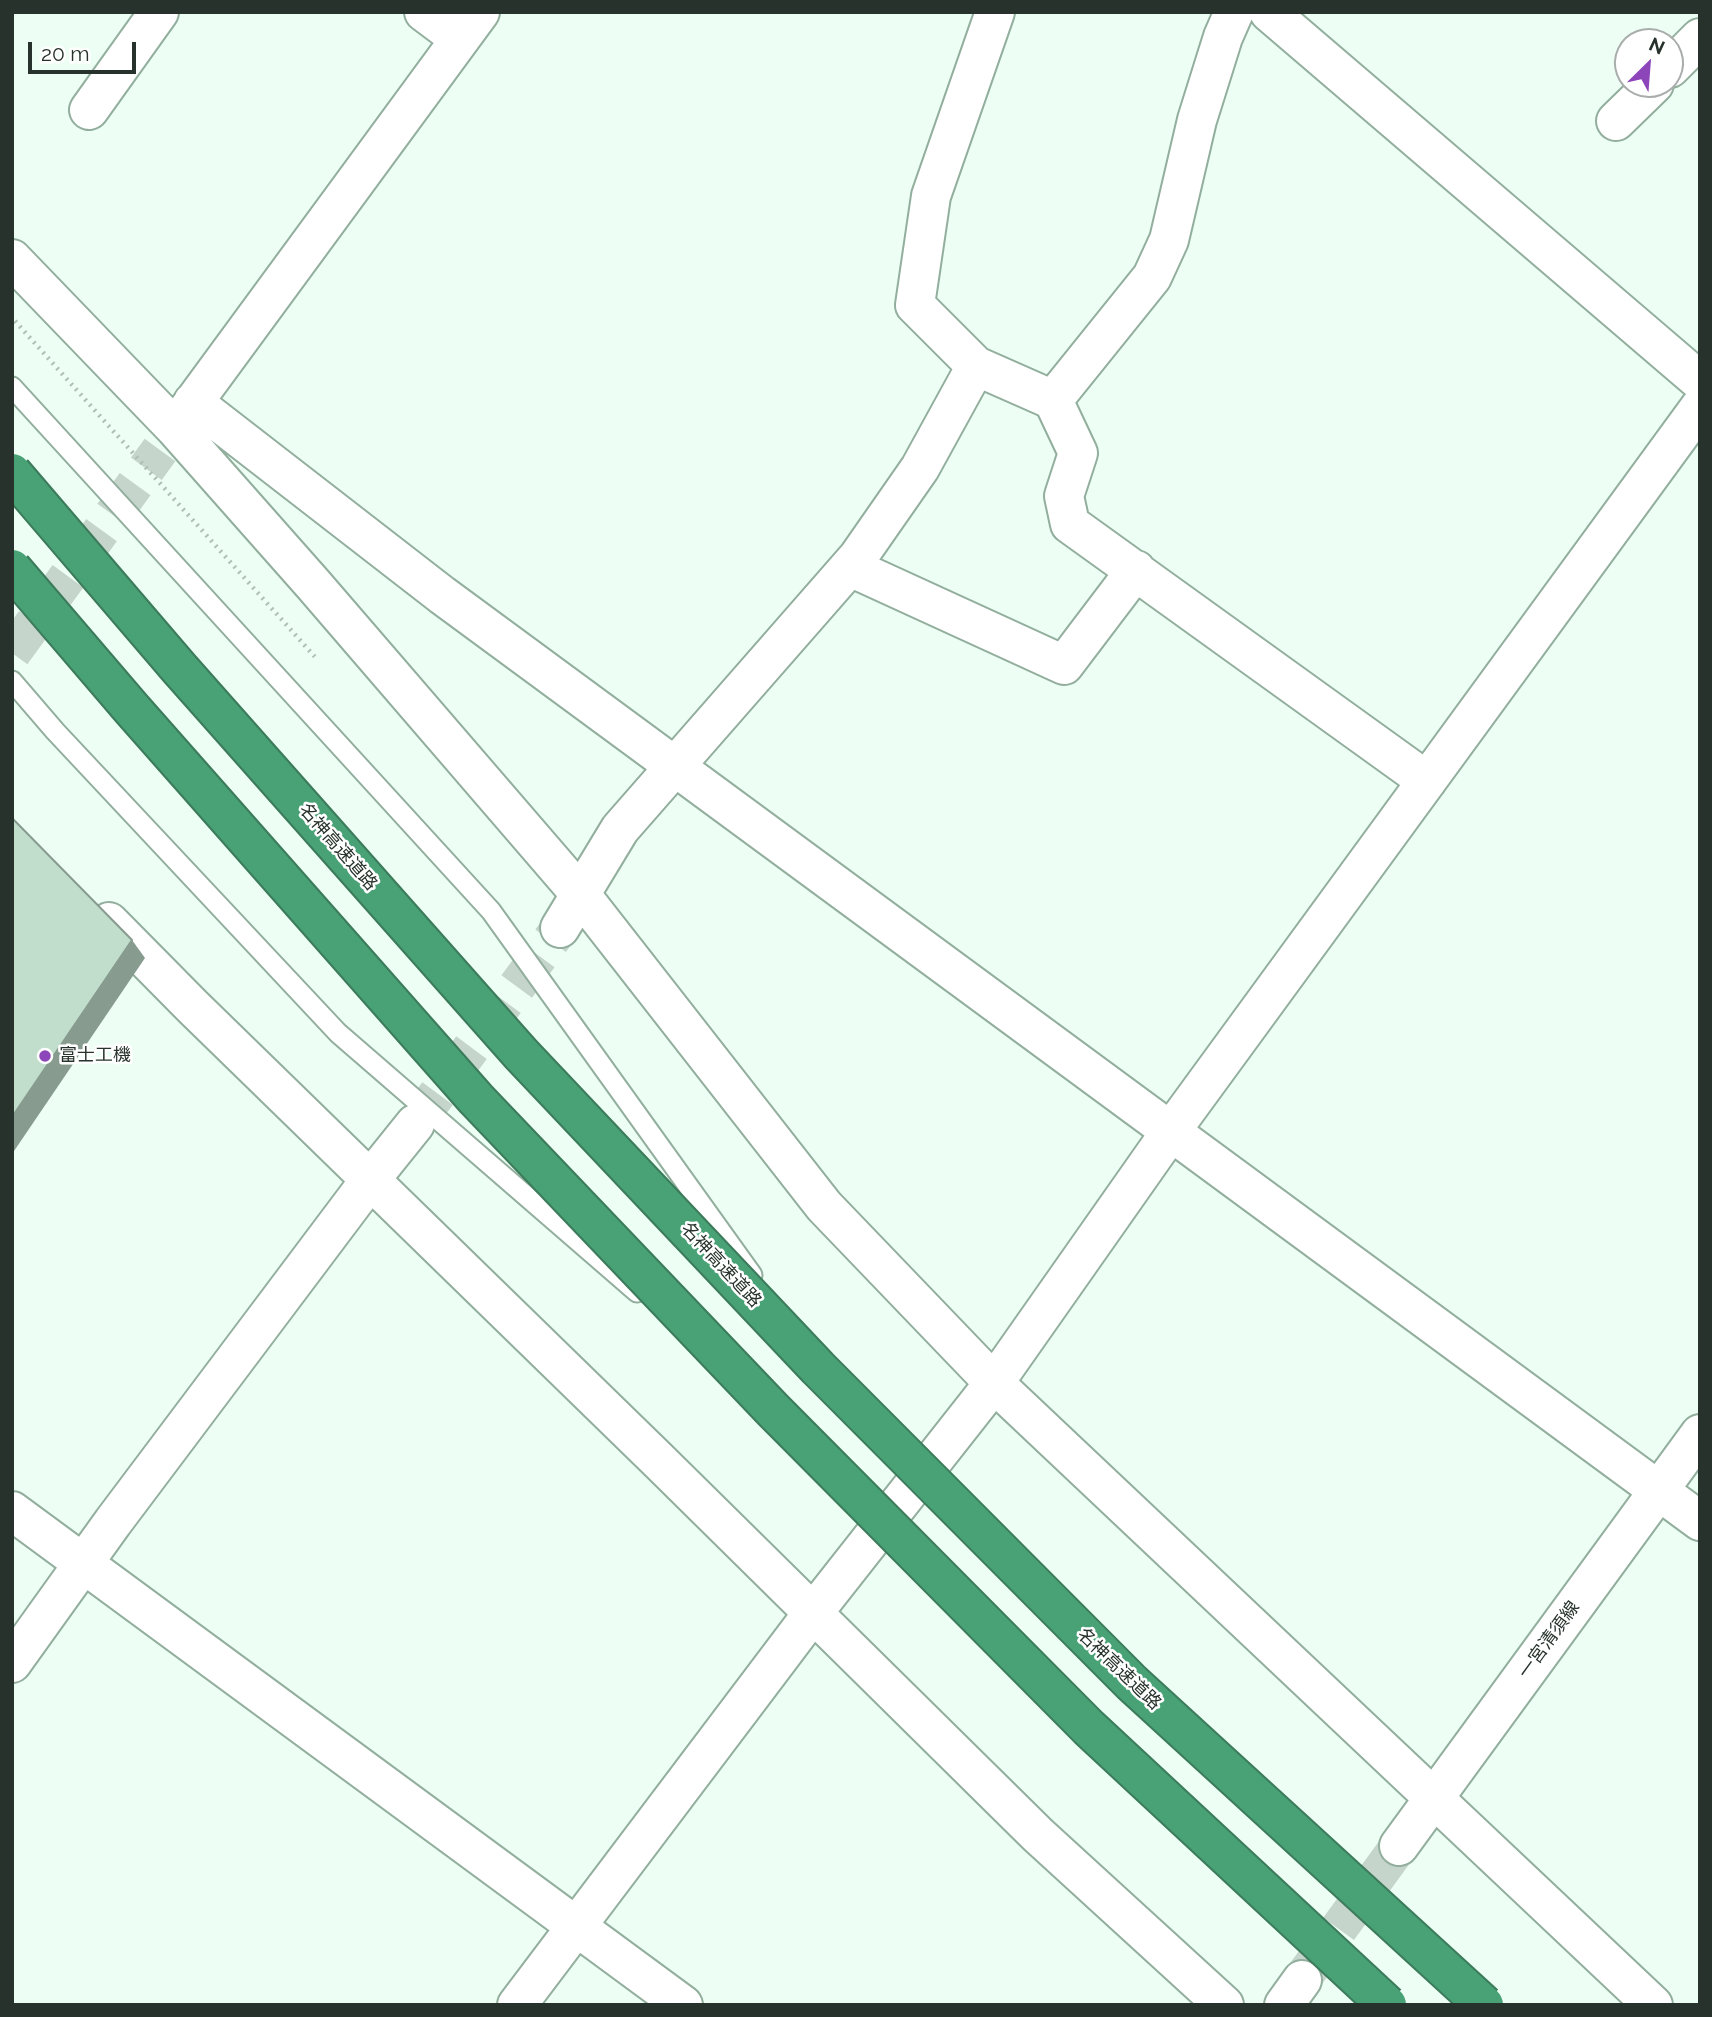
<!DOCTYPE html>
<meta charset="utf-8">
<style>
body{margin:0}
#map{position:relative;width:1712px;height:2017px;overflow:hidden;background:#edfef4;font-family:Raleway,sans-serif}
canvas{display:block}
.frame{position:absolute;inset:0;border:14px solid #27322c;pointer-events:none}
.north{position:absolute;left:1614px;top:28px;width:70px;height:70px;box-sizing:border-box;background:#fff;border:2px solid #a9adab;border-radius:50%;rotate:25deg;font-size:19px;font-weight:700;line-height:28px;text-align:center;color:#27322c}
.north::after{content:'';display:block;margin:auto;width:24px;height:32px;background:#8d46b9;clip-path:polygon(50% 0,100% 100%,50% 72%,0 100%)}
.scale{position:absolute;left:28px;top:42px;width:108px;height:32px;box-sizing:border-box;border:4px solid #27322c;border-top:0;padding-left:9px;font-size:21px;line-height:24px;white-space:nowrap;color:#27322c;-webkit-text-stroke:5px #fff;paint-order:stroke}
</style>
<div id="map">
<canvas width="1712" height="2017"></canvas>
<div class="frame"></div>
<div class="north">N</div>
<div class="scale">20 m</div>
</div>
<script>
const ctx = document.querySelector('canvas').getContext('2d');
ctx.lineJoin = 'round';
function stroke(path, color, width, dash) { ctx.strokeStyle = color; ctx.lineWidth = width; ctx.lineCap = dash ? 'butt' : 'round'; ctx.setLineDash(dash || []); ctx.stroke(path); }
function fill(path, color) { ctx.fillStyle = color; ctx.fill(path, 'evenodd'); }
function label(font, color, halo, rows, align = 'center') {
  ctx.font = font + ' Raleway,"Noto Sans JP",sans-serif'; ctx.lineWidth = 5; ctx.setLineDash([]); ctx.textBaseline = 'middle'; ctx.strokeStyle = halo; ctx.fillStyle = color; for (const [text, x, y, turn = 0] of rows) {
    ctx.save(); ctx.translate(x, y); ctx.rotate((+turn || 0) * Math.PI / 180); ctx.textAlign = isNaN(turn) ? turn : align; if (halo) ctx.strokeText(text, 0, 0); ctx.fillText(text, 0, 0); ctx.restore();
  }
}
const minorTunnel = new Path2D(`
 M12,653L160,450
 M415,1124L560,928`);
const secondaryTunnel = new Path2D(`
 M1305,1975L1399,1846`);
const path = new Path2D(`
 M15,321L316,658`);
const service = new Path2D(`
 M12,387L491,911L752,1275
 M12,681L55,731L338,1033L637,1292`);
const minor = new Path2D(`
 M424,12L460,39
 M995,12L931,196L915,305L976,366L1053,400L1078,453L1064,496L1070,524L1427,781
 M1269,12L1700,381
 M1670,68L1700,38
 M89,110L159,12
 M1616,121L1654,84
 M12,259L175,428L313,584L581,895L824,1206L994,1383L1653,2005
 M1053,400L1152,277L1169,240L1197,120L1223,37L1234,12
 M193,402L442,595L1700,1521
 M179,422L480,12
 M850,567L1064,665L1136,570
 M109,922L193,1007L658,1460L1038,1835L1224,2005
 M560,928L620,829L858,557L920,468L976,366
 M12,1511L683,2005
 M12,1663L113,1522L370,1180L415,1124
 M517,2005L813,1613L994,1383L1171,1131L1700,407`);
const secondary = new Path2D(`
 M1399,1846L1700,1434
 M1284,2005L1302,1980`);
const motorwayBridge = new Path2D(`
 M12,473L179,668L521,1054L818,1368L1132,1683L1484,2005
 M12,569L131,708L476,1099L773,1410L1089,1728L1387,2005`);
const shadedWall = new Path2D(`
 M132,940L145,958L12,1154V1117Z`);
const building = new Path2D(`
 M12,818L132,940L12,1117Z`);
const markers = [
 [45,1056,7,"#8d46b9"]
];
const streetNames = [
 ["名神高速道路",338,847,49],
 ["名神高速道路",721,1265,47],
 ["一宮清須線",1549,1640,-54],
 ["名神高速道路",1119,1669,44]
];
const poiNames = [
 ["富士工機",59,1056]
];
stroke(minorTunnel, '#c5d5cc', 38, [38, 19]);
stroke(secondaryTunnel, '#c5d5cc', 38, [38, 19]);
stroke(service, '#92ae9d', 23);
stroke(minor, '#92ae9d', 42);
stroke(secondary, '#92ae9d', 42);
stroke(path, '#b0bfb6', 4.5, [2, 5]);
stroke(service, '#fff', 19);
stroke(minor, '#fff', 38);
stroke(secondary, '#fff', 38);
stroke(motorwayBridge, '#3c7b5b', 42, []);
stroke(motorwayBridge, '#48a275', 38);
fill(shadedWall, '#879b8f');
fill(building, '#c1decc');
stroke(building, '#879b8f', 2);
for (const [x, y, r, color] of markers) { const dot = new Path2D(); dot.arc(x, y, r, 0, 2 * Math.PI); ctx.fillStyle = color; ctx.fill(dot); stroke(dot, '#fff', 2.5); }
label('18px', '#27322c', '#fff', streetNames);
label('18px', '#27322c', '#fff', poiNames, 'left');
</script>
